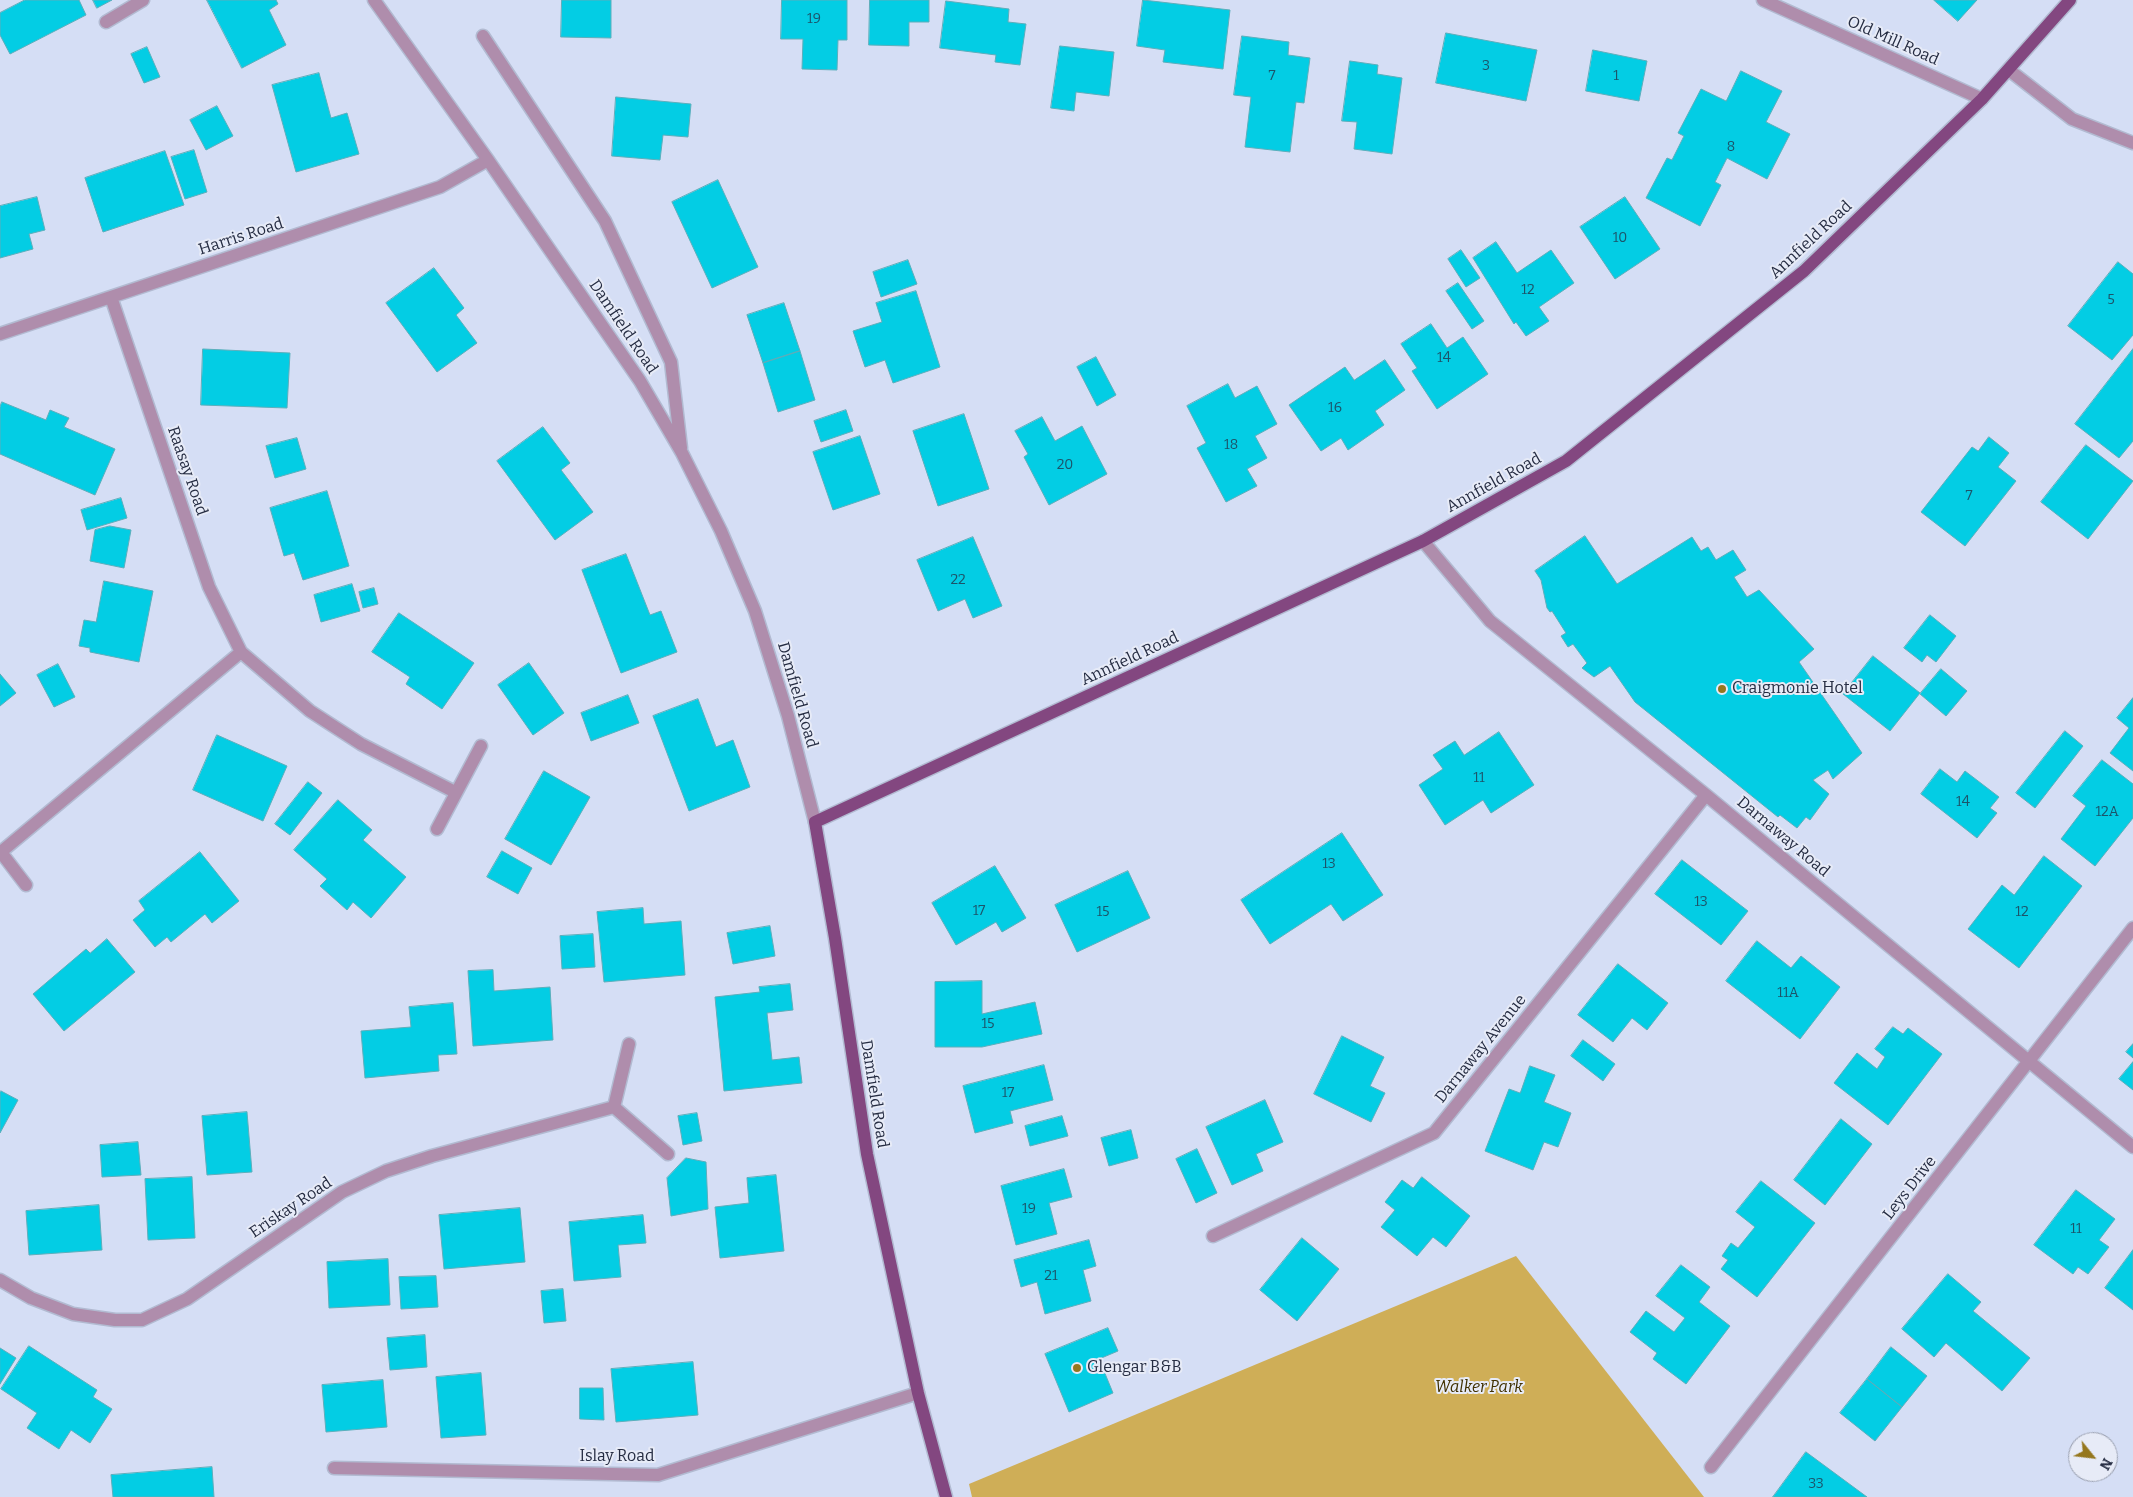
<!DOCTYPE html>
<style>
body{margin:0}
#map{position:relative;width:2133px;height:1497px;overflow:hidden;background:#d5def5;font-family:Bitter,serif}
canvas{display:block}
.north{position:absolute;left:2068px;top:1432px;width:50px;height:50px;box-sizing:border-box;background:#e7ebf7;border:1px solid #999faf;border-radius:50%;rotate:119deg;font-size:14px;font-weight:700;line-height:20px;text-align:center;color:#252c42}
.north::after{content:'';display:block;margin:auto;width:18px;height:22px;background:#95771e;clip-path:polygon(50% 0,100% 100%,50% 72%,0 100%)}
</style>
<div id="map">
<canvas width="2133" height="1497"></canvas>
<div class="north">N</div>
</div>
<script>
const ctx = document.querySelector('canvas').getContext('2d');
ctx.lineJoin = 'round';
function fill(path, color) { ctx.fillStyle = color; ctx.fill(path, 'evenodd'); }
function stroke(path, color, width, dash) { ctx.strokeStyle = color; ctx.lineWidth = width; ctx.lineCap = dash ? 'butt' : 'round'; ctx.setLineDash(dash || []); ctx.stroke(path); }
function label(font, color, halo, rows, align = 'center') {
  ctx.font = font + ' Bitter,serif'; ctx.lineWidth = 4; ctx.setLineDash([]); ctx.textBaseline = 'middle'; ctx.strokeStyle = halo; ctx.fillStyle = color; for (const [text, x, y, turn = 0] of rows) {
    ctx.save(); ctx.translate(x, y); ctx.rotate((+turn || 0) * Math.PI / 180); ctx.textAlign = isNaN(turn) ? turn : align; if (halo) ctx.strokeText(text, 0, 0); ctx.fillText(text, 0, 0); ctx.restore();
  }
}
const green = new Path2D(`
 M1516,1256L1704,1497H972L969,1484Z`);
const building = new Path2D(`
 M25,0H79L86,15L10,54L0,35V13Z
 M93,0H112L97,8Z
 M207,0H276L278,4L269,10L286,45L242,68Z
 M562,0H611V38L561,37Z
 M782,0H847V40H838L837,70L802,69L803,39H781Z
 M870,0H929V22H909V46L869,45Z
 M1143,0L1230,10L1223,69L1163,62L1165,50L1137,46Z
 M1934,0H1977L1958,21Z
 M946,1L1009,9L1008,22L1026,24L1020,65L995,62L996,55L940,48Z
 M1446,33L1537,50L1526,101L1436,83Z
 M1242,36L1289,42L1288,55L1310,58L1304,103L1296,102L1290,152L1245,147L1251,97L1234,95Z
 M1060,46L1114,52L1109,96L1076,92L1074,111L1051,108Z
 M147,47L160,77L144,83L131,54Z
 M1593,50L1647,61L1639,101L1586,91Z
 M1350,61L1378,65L1377,74L1402,78L1392,154L1354,149L1357,122L1342,121Z
 M1741,71L1782,91L1766,122L1790,134L1767,179L1727,158L1715,182L1721,185L1700,226L1646,198L1667,158L1672,160L1684,136L1678,133L1701,89L1726,101Z
 M319,73L331,118L347,113L359,154L296,172L272,85Z
 M616,97L691,104L688,137L663,135L660,160L612,156Z
 M217,106L233,136L206,150L190,120Z
 M194,150L207,192L185,199L171,157Z
 M165,151L184,205L103,232L85,178Z
 M718,180L758,267L712,288L672,202Z
 M37,197L45,230L29,234L33,249L0,258V206Z
 M1625,197L1660,249L1615,279L1580,227Z
 M1496,242L1517,273L1551,250L1574,283L1539,307L1549,321L1526,336L1516,322L1514,324L1473,258Z
 M1461,250L1480,278L1466,287L1448,259Z
 M908,260L917,284L881,297L873,272Z
 M2118,262L2133,274V335L2112,360L2068,326Z
 M434,268L464,308L456,315L477,343L437,372L386,303Z
 M1458,283L1484,321L1472,329L1446,291Z
 M916,291L940,367L893,383L885,360L865,367L853,331L882,322L876,303Z
 M784,303L800,351L763,363L747,315Z
 M1431,324L1447,348L1463,337L1488,374L1437,409L1412,371L1417,368L1401,344Z
 M203,349L290,353L287,408L201,405Z
 M2133,349V441L2119,458L2075,424Z
 M800,351L815,400L778,412L763,363Z
 M1096,357L1116,395L1097,406L1077,367Z
 M1385,360L1405,390L1375,411L1384,425L1348,450L1341,438L1321,451L1289,405L1345,367L1354,380Z
 M1228,384L1235,398L1257,386L1277,424L1255,436L1267,458L1247,469L1257,486L1226,502L1197,448L1206,443L1187,406Z
 M2,402L46,420L50,410L69,418L64,427L115,449L95,495L0,454V407Z
 M846,410L853,431L821,442L814,421Z
 M964,414L989,489L938,506L913,431Z
 M1042,417L1055,441L1082,426L1107,474L1049,505L1024,457L1028,454L1015,431Z
 M543,427L570,463L561,470L593,512L555,540L497,461Z
 M860,436L880,494L833,510L813,452Z
 M1989,437L2009,453L1998,467L2016,481L1965,546L1921,512L1972,447L1978,451Z
 M297,438L306,469L275,478L266,446Z
 M2086,445L2133,481L2088,539L2041,502Z
 M327,491L349,566L303,580L294,553L284,556L270,508Z
 M121,498L127,518L87,530L81,510Z
 M110,526L131,530L124,568L90,561L95,530Z
 M1585,536L1617,584L1692,537L1701,551L1708,547L1716,560L1733,550L1746,570L1734,577L1747,597L1759,590L1814,649L1799,662L1862,753L1833,779L1828,770L1813,780L1829,794L1810,820L1806,817L1797,828L1780,815L1778,817L1635,702L1610,666L1594,677L1582,668L1587,663L1573,644L1568,647L1561,636L1566,633L1552,611L1550,612L1547,608L1541,580L1535,571Z
 M973,537L1002,606L973,618L965,599L938,611L917,560Z
 M626,554L650,615L661,611L677,652L621,673L582,570Z
 M104,581L153,591L139,662L90,652V648L79,646L84,620L96,622Z
 M352,584L360,611L321,622L314,595Z
 M374,588L378,604L363,608L359,592Z
 M399,613L474,663L442,709L406,684L410,677L372,652Z
 M1930,615L1956,636L1936,662L1927,655L1922,662L1904,648Z
 M1873,656L1920,693L1890,731L1843,694Z
 M529,663L564,713L533,735L498,685Z
 M58,664L75,697L54,707L37,675Z
 M1941,669L1967,691L1946,716L1920,694Z
 M0,674L16,693L0,706Z
 M628,695L639,723L591,741L581,713Z
 M2133,698V771L2110,753L2129,728L2117,718Z
 M698,699L716,747L733,740L750,787L689,811L653,716Z
 M2065,731L2083,746L2035,808L2016,793Z
 M1499,732L1534,785L1491,813L1483,800L1445,825L1419,785L1443,769L1433,755L1455,741L1464,755Z
 M217,735L287,766L263,821L193,790Z
 M2102,760L2133,784V818L2095,866L2061,839L2086,806L2073,796Z
 M1940,769L1957,782L1965,771L1999,797L1990,808L1997,813L1977,838L1921,794Z
 M544,771L590,797L551,865L505,839Z
 M308,782L322,793L290,835L275,824Z
 M338,800L372,830L363,840L406,877L371,918L353,902L347,910L320,886L327,879L294,850Z
 M1342,833L1383,895L1343,921L1331,904L1270,944L1241,900Z
 M502,851L532,868L518,894L487,877Z
 M200,852L239,901L212,923L205,914L171,942L167,937L155,947L133,920L145,910L139,901Z
 M2044,856L2082,886L2019,968L1968,929L2002,885L2014,895Z
 M1682,860L1748,911L1721,945L1655,894Z
 M995,866L1026,918L1002,932L996,922L956,945L932,903Z
 M1128,871L1150,918L1077,952L1055,905Z
 M643,908L644,924L681,921L685,975L604,982L597,912Z
 M770,926L775,956L733,964L727,933Z
 M593,934L595,967L562,969L560,936Z
 M107,939L135,972L64,1031L33,994L86,949L90,953Z
 M1757,941L1791,968L1801,956L1840,987L1800,1039L1726,981Z
 M1618,964L1668,1003L1647,1030L1632,1018L1613,1042L1578,1015Z
 M493,970L494,991L550,987L553,1040L473,1046L468,971Z
 M982,981V1014L1035,1002L1042,1034L982,1047H935V982Z
 M790,984L793,1010L767,1013L772,1060L799,1057L802,1083L724,1091L715,997L760,992L759,987Z
 M453,1003L457,1054L438,1055L439,1071L365,1078L361,1031L411,1027L409,1007Z
 M1893,1027L1903,1034L1908,1028L1942,1054L1888,1125L1834,1083L1857,1053L1877,1069L1885,1057L1875,1049Z
 M1342,1036L1384,1057L1370,1086L1385,1093L1371,1122L1314,1094Z
 M1583,1040L1615,1064L1603,1081L1571,1056Z
 M2133,1044V1058L2126,1052Z
 M2133,1062V1090L2119,1079Z
 M1044,1065L1053,1100L1010,1111L1013,1123L975,1133L963,1086Z
 M1530,1066L1555,1075L1544,1102L1571,1113L1558,1147L1544,1142L1533,1170L1485,1151L1509,1089L1520,1093Z
 M1,1091L18,1100L0,1133V1092Z
 M1265,1100L1283,1142L1256,1154L1263,1171L1232,1185L1206,1127Z
 M247,1112L252,1172L207,1175L202,1116Z
 M697,1113L702,1141L683,1145L678,1116Z
 M1062,1116L1068,1136L1030,1146L1025,1126Z
 M1841,1119L1872,1144L1825,1205L1794,1180Z
 M1131,1130L1138,1158L1109,1166L1101,1138Z
 M138,1142L141,1175L102,1177L100,1145Z
 M1197,1149L1217,1193L1196,1203L1176,1159Z
 M686,1158L706,1162L708,1209L671,1216L667,1178Z
 M1064,1169L1072,1197L1049,1203L1057,1234L1016,1245L1001,1186Z
 M776,1175L784,1251L720,1258L715,1207L749,1203L747,1178Z
 M192,1177L195,1238L148,1240L145,1179Z
 M1422,1177L1470,1216L1446,1247L1433,1237L1417,1256L1381,1227L1395,1210L1385,1202L1402,1180L1413,1188Z
 M1761,1181L1815,1223L1757,1297L1721,1269L1728,1260L1722,1256L1731,1243L1738,1248L1755,1227L1736,1212Z
 M2076,1190L2115,1219L2099,1240L2109,1247L2088,1274L2078,1267L2073,1274L2034,1245Z
 M99,1205L102,1250L29,1255L26,1211Z
 M520,1208L525,1262L444,1269L439,1215Z
 M643,1215L646,1243L618,1245L621,1277L574,1281L569,1222Z
 M1302,1238L1339,1269L1297,1321L1260,1290Z
 M1089,1240L1096,1266L1083,1270L1091,1301L1045,1314L1037,1282L1021,1287L1014,1260Z
 M2133,1250V1310L2105,1288Z
 M388,1259L390,1305L329,1308L327,1262Z
 M1681,1265L1710,1287L1699,1302L1730,1326L1686,1384L1653,1359L1657,1353L1630,1332L1646,1311L1674,1332L1685,1318L1656,1296Z
 M1948,1274L1981,1302L1973,1311L2030,1358L2002,1391L1946,1343L1934,1357L1902,1329Z
 M436,1276L438,1307L401,1309L399,1277Z
 M563,1289L566,1321L544,1323L541,1291Z
 M1108,1328L1118,1351L1099,1359L1113,1393L1069,1412L1045,1354Z
 M425,1335L427,1367L390,1370L387,1338Z
 M29,1346L97,1390L93,1397L112,1409L90,1443L71,1430L59,1449L27,1428L37,1413L1,1389Z
 M1891,1347L1927,1376L1902,1407L1867,1379Z
 M0,1348L16,1358L0,1384Z
 M693,1362L698,1415L616,1422L611,1369Z
 M481,1373L486,1435L441,1438L436,1377Z
 M1867,1379L1902,1407L1875,1441L1840,1413Z
 M383,1380L387,1427L326,1432L322,1385Z
 M580,1388H603L604,1420L580,1419Z
 M1806,1452L1867,1497H1773Z
 M212,1467L214,1497H113L111,1475Z`);
const minor = new Path2D(`
 M374,0L488,160L640,381L682,453L721,531L755,611L788,716L815,822
 M1763,0L1982,99
 M106,22L143,0
 M483,36L605,221L671,362L681,448
 M2009,70L2072,119L2133,143
 M111,297L209,587L241,652L310,711L361,744L455,792
 M0,334L440,187L488,160
 M1423,541L1490,621L1706,795L2133,1147
 M437,829L481,746
 M0,851L26,885
 M1,852L241,652
 M629,1044L614,1107L668,1154
 M1213,1236L1434,1133L1706,795
 M0,1280L31,1298L73,1314L115,1320H142L187,1299L342,1192L386,1171L432,1156L614,1107
 M1711,1467L2133,928
 M334,1468L658,1475L918,1393`);
const major = new Path2D(`
 M946,1497L918,1393L867,1154L835,938L815,822L1423,541L1566,461L1804,271L1982,99L2070,0`);
const markers = [
 [1722,689,5,"#95771e"],
 [1077,1368,5,"#95771e"]
];
const numberNames = [
 ["19",814,19],
 ["3",1486,66],
 ["7",1272,76],
 ["1",1616,76],
 ["8",1731,147],
 ["10",1620,238],
 ["12",1528,290],
 ["5",2111,300],
 ["14",1444,358],
 ["16",1335,408],
 ["18",1231,445],
 ["20",1065,465],
 ["7",1969,496],
 ["22",958,580],
 ["11",1479,778],
 ["14",1963,802],
 ["12A",2107,812],
 ["13",1329,864],
 ["13",1701,902],
 ["17",979,911],
 ["15",1103,912],
 ["12",2022,912],
 ["11A",1788,993],
 ["15",988,1024],
 ["17",1008,1093],
 ["19",1029,1209],
 ["11",2076,1229],
 ["21",1051,1276],
 ["33",1816,1484]
];
const streetNames = [
 ["Old Mill Road",1893,41,24],
 ["Harris Road",241,237,-18],
 ["Annfield Road",1811,240,-43],
 ["Damfield Road",623,327,56],
 ["Raasay Road",187,471,71],
 ["Annfield Road",1494,483,-29],
 ["Annfield Road",1130,659,-25],
 ["Damfield Road",797,695,74],
 ["Darnaway Road",1783,837,40],
 ["Darnaway Avenue",1481,1049,-51],
 ["Damfield Road",874,1094,81],
 ["Leys Drive",1910,1188,-52],
 ["Eriskay Road",291,1208,-34],
 ["Islay Road",617,1457]
];
const poiNames = [
 ["Craigmonie Hotel",1732,689],
 ["Glengar B&B",1087,1368]
];
const parkNames = [
 ["Walker Park",1479,1388]
];
fill(green, '#cfae57');
fill(building, '#03cde4');
stroke(building, '#5caebb', 1);
stroke(minor, '#b2bad1', 15);
stroke(major, '#b2bad1', 15);
stroke(minor, '#af8dac', 12);
stroke(major, '#834780', 12);
for (const [x, y, r, color] of markers) { const dot = new Path2D(); dot.arc(x, y, r, 0, 2 * Math.PI); ctx.fillStyle = color; ctx.fill(dot); stroke(dot, '#e7ebf7', 2); }
label('14px', '#1c546a', null, numberNames);
label('16px', '#252c42', '#e7ebf7', streetNames);
label('16px', '#252c42', '#e7ebf7', poiNames, 'left');
label('italic 16px', '#403000', '#e7ebf7', parkNames);
</script>
